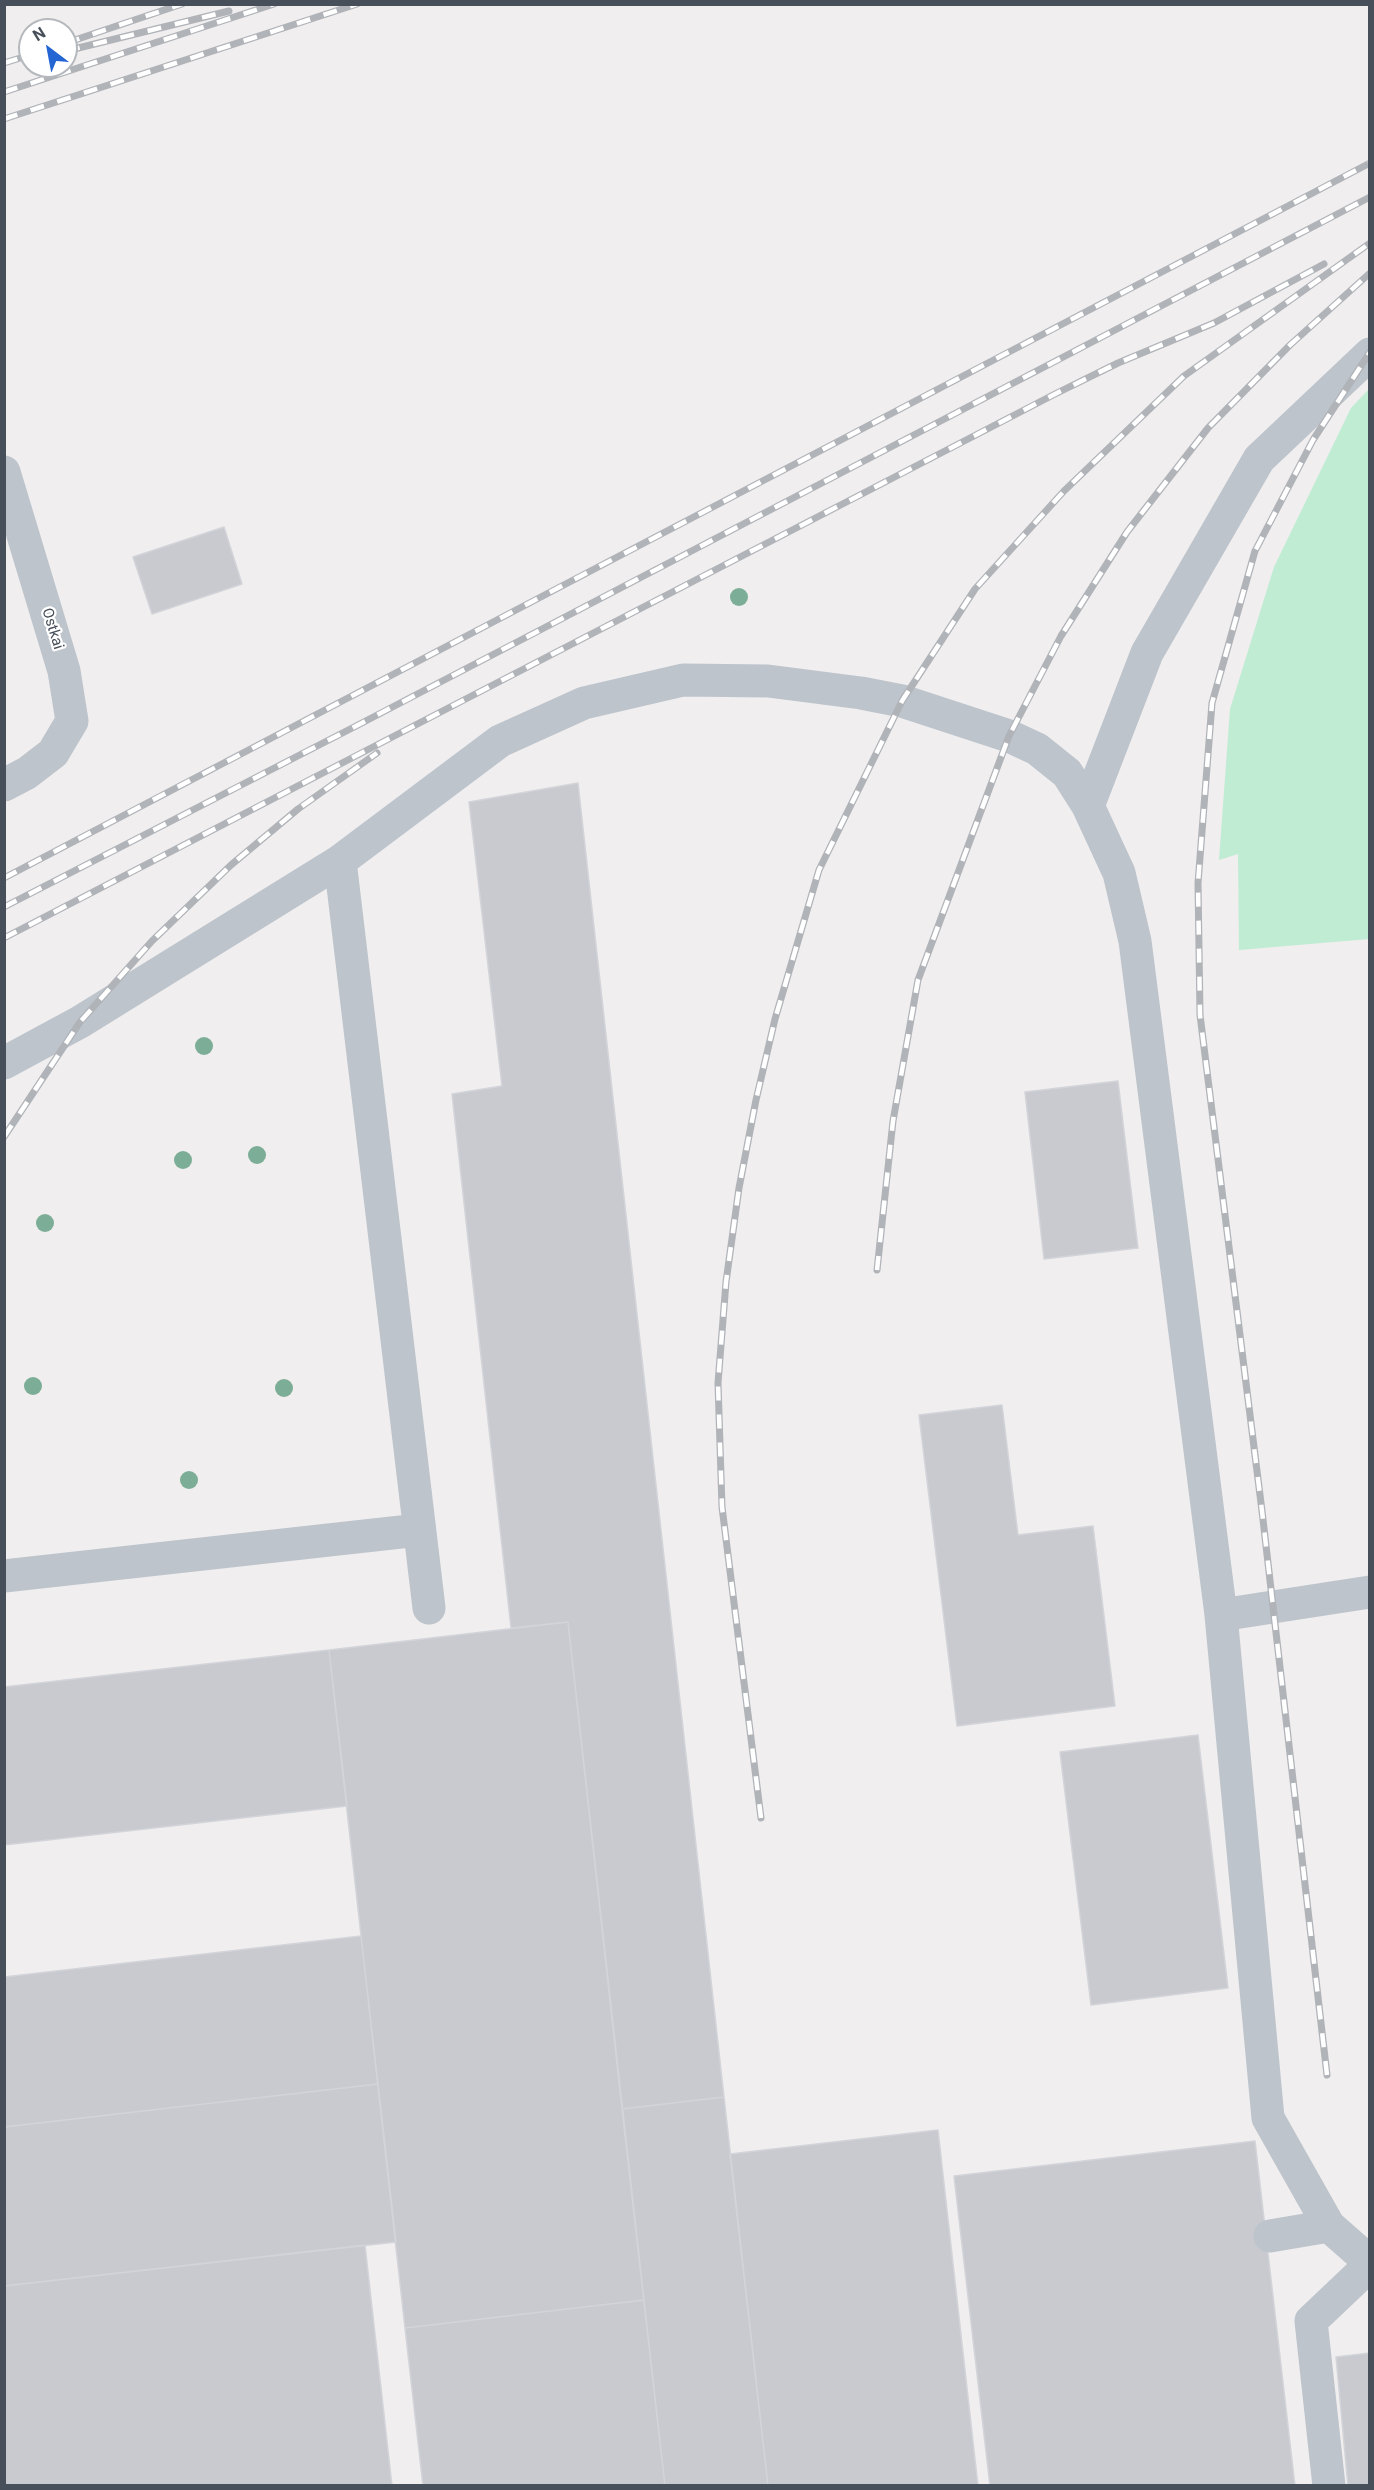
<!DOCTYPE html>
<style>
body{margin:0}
#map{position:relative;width:1374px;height:2490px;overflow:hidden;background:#f0eeee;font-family:Roboto,sans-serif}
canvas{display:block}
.frame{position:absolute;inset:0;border:6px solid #47505a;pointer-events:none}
.north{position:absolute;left:18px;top:18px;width:60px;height:60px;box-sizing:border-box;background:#fff;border:2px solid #b5b9bd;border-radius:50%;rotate:328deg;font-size:16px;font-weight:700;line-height:24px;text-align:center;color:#47505a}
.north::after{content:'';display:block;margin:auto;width:21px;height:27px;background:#2465d4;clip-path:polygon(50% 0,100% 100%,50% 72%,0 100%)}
</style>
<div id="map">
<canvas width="1374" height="2490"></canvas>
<div class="frame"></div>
<div class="north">N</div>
</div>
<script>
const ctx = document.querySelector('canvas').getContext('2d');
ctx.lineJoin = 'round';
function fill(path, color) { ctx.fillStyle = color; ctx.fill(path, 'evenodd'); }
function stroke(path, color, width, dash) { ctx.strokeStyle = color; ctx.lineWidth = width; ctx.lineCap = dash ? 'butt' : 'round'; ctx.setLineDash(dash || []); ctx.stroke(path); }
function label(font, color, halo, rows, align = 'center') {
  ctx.font = font + ' Roboto,sans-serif'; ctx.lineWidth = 4.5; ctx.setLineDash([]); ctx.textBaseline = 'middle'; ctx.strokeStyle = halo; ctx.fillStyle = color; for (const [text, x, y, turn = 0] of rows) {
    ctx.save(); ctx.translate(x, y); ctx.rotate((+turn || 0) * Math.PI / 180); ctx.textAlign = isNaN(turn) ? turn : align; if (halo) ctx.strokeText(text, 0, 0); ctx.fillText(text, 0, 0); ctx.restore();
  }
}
const green = new Path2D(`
 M1369,389V939L1239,950L1238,854L1219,860L1230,709L1274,567L1351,408Z`);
const building = new Path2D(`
 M224,527L242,584L152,614L133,557Z
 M578,783L724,2097L622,2109L568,1622L511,1628L452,1094L502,1086L469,802Z
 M1118,1081L1138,1248L1044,1259L1025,1092Z
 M1002,1405L1018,1535L1093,1526L1115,1706L957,1726L919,1415Z
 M568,1622L644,2300L405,2328L329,1650Z
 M329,1650L347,1806L4,1845V1687Z
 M1198,1735L1228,1988L1091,2005L1060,1752Z
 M361,1936L378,2084L4,2127V1977Z
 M378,2084L396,2242L4,2286V2127Z
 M724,2097L768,2486H665L622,2109Z
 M938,2130L978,2486H768L730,2154Z
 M1255,2141L1295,2486H990L954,2176Z
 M365,2245L392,2486H4V2286Z
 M644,2300L665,2486H423L405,2328Z
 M1370,2353V2486H1348L1336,2357Z`);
const minor = new Path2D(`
 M4,472L64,671L72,721L53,753L27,773L4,785
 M1088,806L1147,653L1259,459L1370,354
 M340,861L429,1608
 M4,1063L80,1022L340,861L500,741L584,703L683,680L768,681L861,693L902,701L1009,736L1037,749L1067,773L1088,806L1119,873L1135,941L1221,1615L1268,2118L1329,2226L1370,2262
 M4,1576L419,1530
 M1221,1615L1370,1592
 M1270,2236L1329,2226
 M1329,2486L1311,2321L1370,2265`);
const rail = new Path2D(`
 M66,43L182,4
 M66,51L229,11
 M4,63L30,55
 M4,92L274,4
 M4,119L357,4
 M4,878L1370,163
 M4,907L358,725L1370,197
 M4,938L1055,394L1118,363L1214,323L1324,264
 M4,1137L80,1022L152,941L231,865L298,809L377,753
 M877,1270L893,1121L918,980L1009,736L1061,636L1127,532L1208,428L1290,345L1370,273
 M761,1818L722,1507L718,1383L726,1282L739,1188L756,1100L775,1019L819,870L902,701L975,589L1064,491L1184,376L1370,243
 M1327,2075L1262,1511L1200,1015L1198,883L1212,703L1255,551L1313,440L1370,352`);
const trees = [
 [739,597],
 [204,1046],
 [257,1155],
 [183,1160],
 [45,1223],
 [33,1386],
 [284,1388],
 [189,1480]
];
const streetNames = [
 ["Ostkai",52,629,73]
];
fill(green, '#bfecd3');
fill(building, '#c8cad0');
stroke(building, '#d2d4d9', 1.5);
stroke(minor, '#bdc4cc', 33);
stroke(rail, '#b0b3b8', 7);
stroke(rail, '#fff', 4.5, [14]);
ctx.fillStyle = '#7cad97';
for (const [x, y] of trees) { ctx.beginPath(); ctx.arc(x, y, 9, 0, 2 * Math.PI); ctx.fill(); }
label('15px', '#47505a', '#fff', streetNames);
</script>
